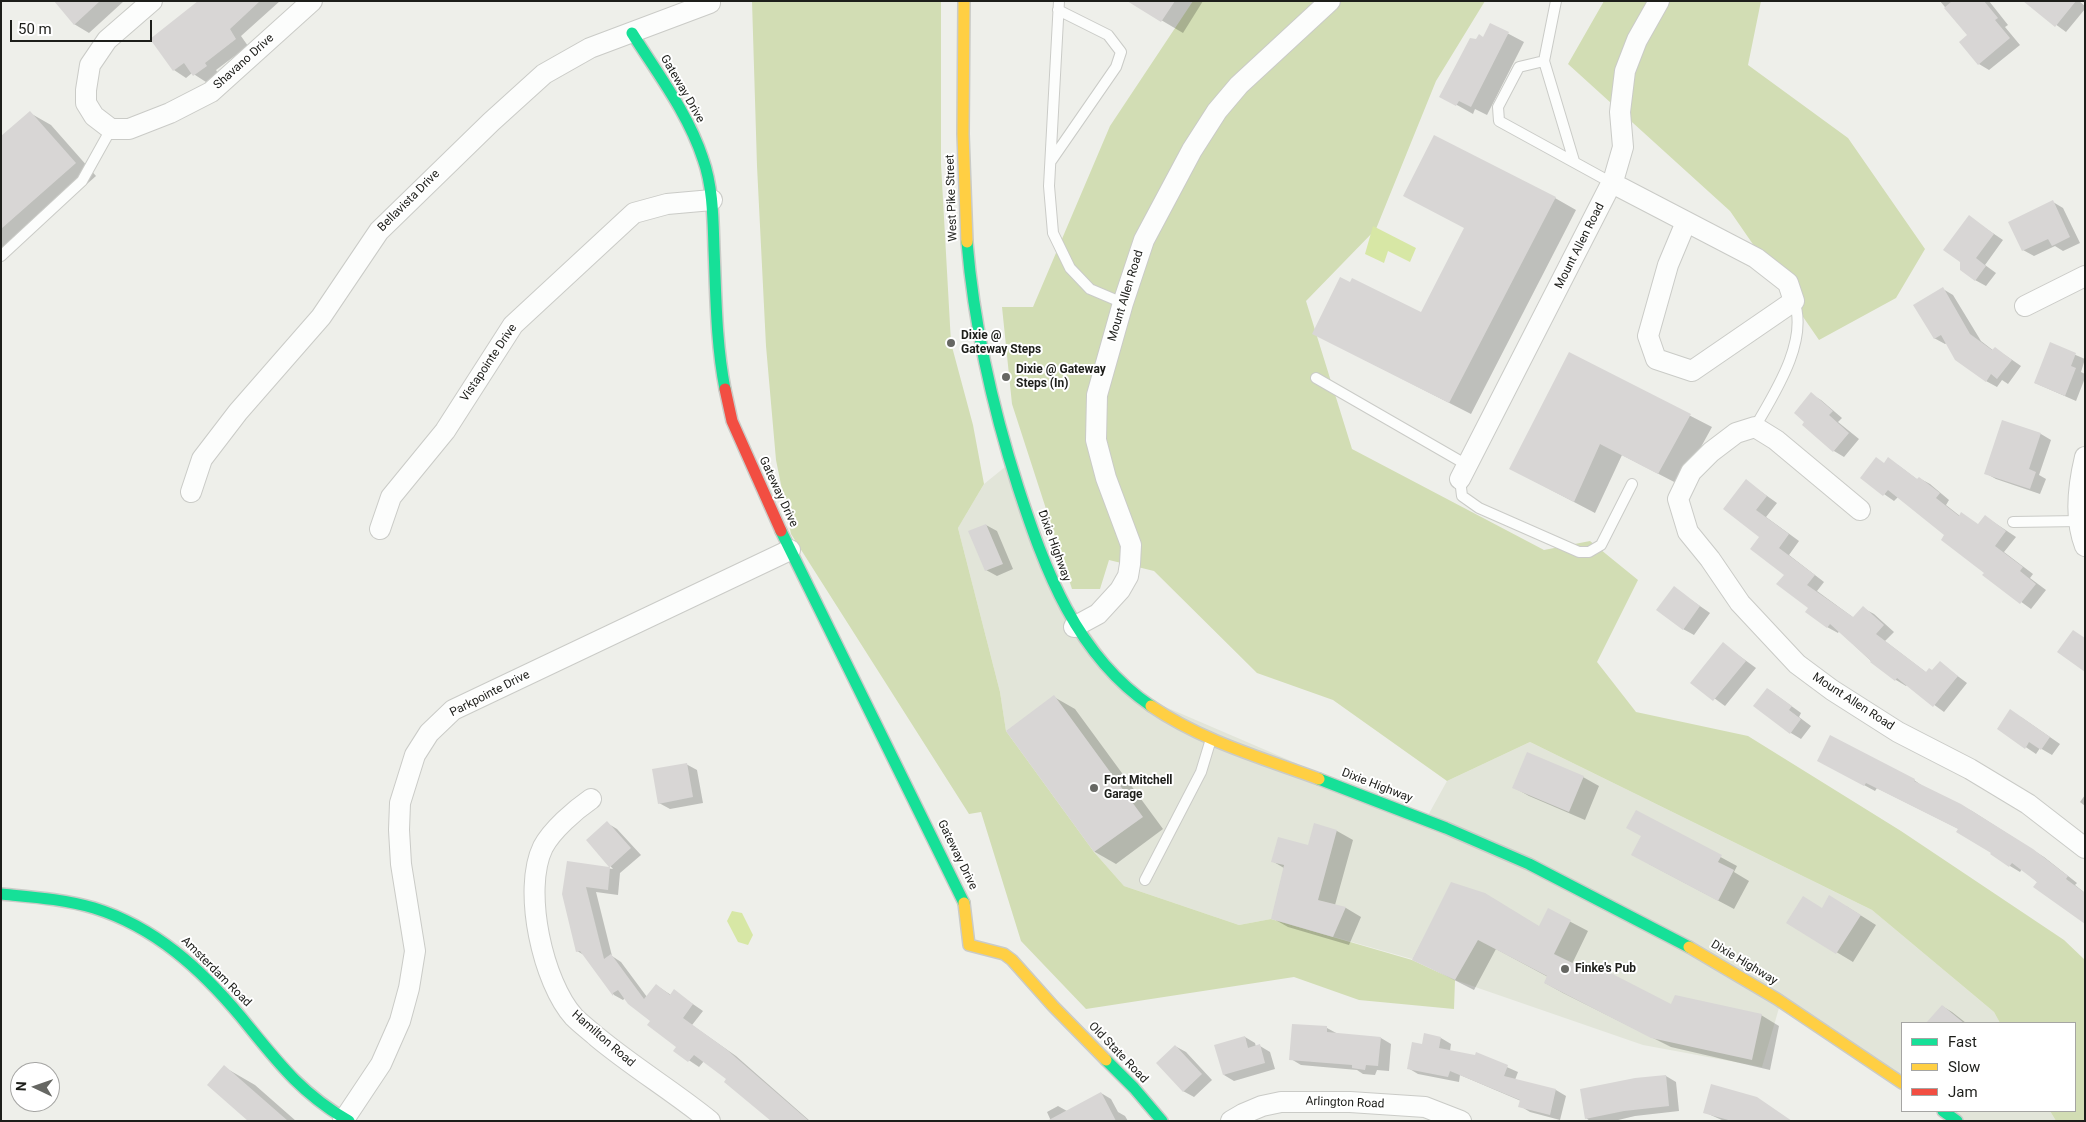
<!DOCTYPE html>
<style>
body{margin:0}
#map{position:relative;width:2086px;height:1122px;overflow:hidden;background:#eeefea;font-family:Roboto,sans-serif}
canvas{display:block}
.frame{position:absolute;inset:0;border:2px solid #1d1e1a;pointer-events:none}
.legend{position:absolute;left:1901px;top:1022px;width:175px;height:90px;box-sizing:border-box;background:#fff;border:1px solid #a5a5a3;margin:0;padding:6px 9px;list-style:none;font-size:15px;color:#1d1e1a}
.legend li{display:flex;align-items:center;gap:10px;height:25px}
.legend b{width:25px;border:1px solid #a5a5a3}
.north{position:absolute;left:10px;top:1062px;width:50px;height:50px;box-sizing:border-box;background:#fff;border:1px solid #a5a5a3;border-radius:50%;rotate:273deg;font-size:14px;font-weight:700;line-height:20px;text-align:center;color:#1d1e1a}
.north::after{content:'';display:block;margin:auto;width:18px;height:22px;background:#666763;clip-path:polygon(50% 0,100% 100%,50% 72%,0 100%)}
.scale{position:absolute;left:10px;top:20px;width:142px;height:22px;box-sizing:border-box;border:2px solid #1d1e1a;border-top:0;padding-left:6px;font-size:15px;line-height:18px;white-space:nowrap;color:#1d1e1a;-webkit-text-stroke:4px #fff;paint-order:stroke}
</style>
<div id="map">
<canvas width="2086" height="1122"></canvas>
<div class="frame"></div>
<ul class="legend">
<li><b style="height:6px;background:#16e098"></b>Fast</li>
<li><b style="height:6px;background:#ffcf43"></b>Slow</li>
<li><b style="height:6px;background:#f24e42"></b>Jam</li>
</ul>
<div class="north">N</div>
<div class="scale">50 m</div>
</div>
<script>
const ctx = document.querySelector('canvas').getContext('2d');
ctx.lineJoin = 'round';
function fill(path, color) { ctx.fillStyle = color; ctx.fill(path, 'evenodd'); }
function stroke(path, color, width, dash) { ctx.strokeStyle = color; ctx.lineWidth = width; ctx.lineCap = dash ? 'butt' : 'round'; ctx.setLineDash(dash || []); ctx.stroke(path); }
function label(font, color, halo, rows, align = 'center') {
  ctx.font = font + ' Roboto,sans-serif'; ctx.lineWidth = 4; ctx.setLineDash([]); ctx.textBaseline = 'middle'; ctx.strokeStyle = halo; ctx.fillStyle = color; for (const [text, x, y, turn = 0] of rows) {
    ctx.save(); ctx.translate(x, y); ctx.rotate((+turn || 0) * Math.PI / 180); ctx.textAlign = isNaN(turn) ? turn : align; if (halo) ctx.strokeText(text, 0, 0); ctx.fillText(text, 0, 0); ctx.restore();
  }
}
const built = new Path2D(`
 M1010,463L1047,573L1133,693L1426,819L1447,781L1530,742L1872,910L1994,1012L2000,1023H1902V1083L1781,1001L1762,1067L1643,1045L1455,980L1412,959L1271,919L1239,925L1124,886L1094,852L1006,731L1000,692L958,528L984,484Z
 M1943,1111H2050L2056,1121H1957Z`);
const green = new Path2D(`
 M752,1H941V164L951,343L973,425L984,484L958,528L1000,692L1006,731L1094,852L1124,886L1239,925L1271,919L1412,960L1455,980L1454,1009L1359,1000L1294,977L1086,1009L1021,941L981,812L969,814L791,534L776,460L766,346L757,166Z
 M1193,1H1485L1436,81L1376,229L1306,301L1352,449L1544,550L1590,541L1638,580L1597,662L1636,712L1748,736L1901,831L2064,940L2085,960V1121H2056L2050,1111H2075V1023H2000L1994,1012L1872,910L1530,742L1447,781L1333,700L1257,673L1154,571L1109,560L1100,589H1072L1012,404L1002,307H1033L1110,126Z
 M1604,1H1761L1748,65L1848,138L1925,249L1896,298L1819,340L1730,211L1568,64Z`);
const water = new Path2D(`
 M1373,226L1416,248L1410,262L1388,251L1384,263L1365,254Z
 M732,911L742,913L753,935L748,945L738,942L727,921Z`);
const shadow = new Path2D(`
 M55,1H124L89,33L74,24Z
 M200,1H280L241,36L248,46L216,70L218,73L206,82L192,73L186,78L174,70L152,39Z
 M1129,1H1203L1183,33Z
 M1940,1H1989L2008,25L2005,27L2020,45L1989,70L1979,64L1968,35Z
 M2030,1H2079L2085,6V9L2066,32L2028,4Z
 M1490,24L1524,42L1487,115L1475,109L1473,114L1441,96L1476,41L1484,38Z
 M30,113L51,125L96,176L1,260V138Z
 M1555,198L1576,210L1471,414L1314,334L1421,314Z
 M2053,202L2063,208L2080,243L2063,251L2055,246L2034,256L2023,250L2010,222Z
 M1969,217L2003,240L1985,265L1996,273L1986,286L1975,280Z
 M1943,289L1953,295L1981,341L1994,351L1995,349L2005,355L2021,366L2008,384L2002,380L1997,387L1986,381L1947,343L1945,344L1934,338Z
 M2050,344L2085,359L2081,372L2085,374V378L2076,401L2035,383Z
 M1570,354L1712,427L1680,485L1622,455L1595,513L1532,480Z
 M1811,394L1821,400L1842,418L1838,422L1859,439L1844,457L1834,451Z
 M2003,421L2041,434L2051,440L2039,475L2046,479L2040,494L1996,479L1985,473Z
 M1885,464L1898,465L1918,480L1919,478L1930,484L1949,500L1946,505L1960,516L1979,525L1986,517L2016,537L2004,552L2033,574L2030,578L2046,590L2031,609L1984,575L1986,572L1946,535L1898,497L1894,501L1861,478Z
 M1746,481L1777,503L1766,517L1799,541L1789,555L1824,582L1817,591L1854,618L1863,608L1874,614L1894,632L1885,641L1927,673L1933,672L1940,663L1967,683L1944,712L1907,685L1906,686L1896,680L1872,662L1839,631L1838,633L1827,627L1809,608L1761,537Z
 M986,525L997,531L1013,569L997,576L986,570L970,532Z
 M1674,588L1710,613L1694,635L1683,629Z
 M1723,644L1756,668L1725,706L1692,682Z
 M1768,689L1801,713L1799,717L1811,726L1801,739L1791,733Z
 M1054,697L1075,709L1163,829L1116,864L1095,852L1007,731Z
 M2021,717L2060,744L2052,755L2040,748L2036,754L1999,729Z
 M686,764L697,770L703,803L670,809L659,803Z
 M1829,766L1914,780L1924,787L1972,811L2044,857L2077,883L2075,885L2085,893V923L2022,869L2020,872L2010,866L1959,829L1877,788L1875,791Z
 M1583,777L1599,786L1585,820L1529,796L1513,787Z
 M2085,795V806L2080,802Z
 M1636,811L1737,866L1734,872L1749,881L1734,909L1649,864Z
 M607,823L617,829L641,855L620,873L618,895L596,892L612,956L621,962L647,997L656,985L671,995L674,991L703,1011L692,1025L736,1056L810,1121H772L728,1079L704,1061L699,1067L675,1051L677,1047L652,1021L625,998L623,1000L614,995L584,955L577,951L568,862L613,869L587,840Z
 M1315,825L1337,831L1353,840L1335,905L1346,908L1361,917L1349,945L1288,927L1272,918L1284,868L1272,861L1309,847Z
 M1452,883L1540,927L1548,910L1588,931L1572,964L1596,976L1671,1005L1761,1015L1779,1026L1770,1070L1671,1047L1563,993L1545,983L1548,977L1496,949L1474,990L1413,959Z
 M1846,906L1876,925L1853,962L1788,923L1822,909Z
 M1942,1006L1952,1012L1966,1023H1928Z
 M1293,1026L1327,1028L1338,1034L1381,1038L1391,1044L1389,1071L1377,1070L1375,1075L1363,1074L1357,1070L1301,1065L1291,1059Z
 M1245,1037L1255,1043L1256,1047L1260,1046L1270,1052L1275,1069L1234,1081L1224,1075Z
 M1441,1038L1451,1044L1450,1051L1476,1057L1477,1054L1518,1072L1515,1080L1556,1090L1566,1096L1560,1120L1530,1112L1520,1106L1521,1101L1460,1075L1459,1082L1418,1074L1408,1068L1423,1046Z
 M1175,1046L1186,1052L1212,1080L1194,1097L1183,1091Z
 M224,1067L255,1085L296,1121H250Z
 M1666,1076L1676,1082L1679,1111L1635,1116L1614,1121H1590L1586,1118Z
 M1101,1093L1111,1099L1118,1112L1125,1116L1128,1121H1051L1047,1112L1058,1106L1067,1111Z
 M1704,1112L1792,1121H1724Z`);
const building = new Path2D(`
 M54,1H100L74,25Z
 M198,1H260L230,29L236,39L205,63L207,66L193,76L184,63L173,71L150,39Z
 M1127,1H1175L1161,22Z
 M1952,1H1984L1998,18L1995,20L2010,38L1978,65L1959,42L1967,35L1944,8Z
 M2023,1H2076L2055,27Z
 M1490,23L1509,32L1471,107L1459,101L1456,106L1439,97L1470,38L1476,39L1479,34L1483,37Z
 M30,111L76,163L1,229V136Z
 M1434,135L1556,197L1449,403L1312,334L1340,277L1350,282L1352,278L1421,312L1464,228L1403,196Z
 M2053,200L2070,237L2052,246L2048,239L2022,251L2008,222Z
 M1969,215L1994,234L1976,258L1986,266L1975,281L1960,270V262L1943,250Z
 M1943,287L1970,334L1992,350L1995,347L2012,360L1997,379L1991,374L1986,382L1955,360L1941,335L1934,339L1913,305Z
 M2050,342L2076,353L2071,366L2076,368L2065,396L2034,383Z
 M1569,352L1691,414L1658,474L1600,444L1574,502L1509,469Z
 M1811,392L1833,411L1829,415L1849,433L1833,452L1802,425L1804,422L1794,413Z
 M2002,420L2041,433L2029,469L2036,472L2030,489L1984,474Z
 M1876,457L1884,463L1888,457L1917,479L1919,477L1940,493L1936,498L1959,516L1961,512L1978,524L1985,515L2006,531L1995,546L2023,567L2020,571L2036,584L2020,604L1982,575L1984,573L1941,540L1944,535L1888,490L1883,496L1860,478Z
 M1746,479L1767,496L1756,510L1789,534L1779,548L1815,575L1807,585L1853,617L1863,606L1884,625L1876,634L1926,672L1929,668L1932,670L1940,661L1958,676L1933,707L1897,678L1895,681L1870,662L1871,661L1830,624L1827,628L1805,612L1808,608L1776,584L1784,575L1750,549L1759,537L1723,509Z
 M986,524L1003,564L985,571L968,531Z
 M1674,586L1700,606L1683,630L1656,610Z
 M2073,630L2085,638V672L2057,652Z
 M1723,642L1746,661L1713,701L1690,683Z
 M1767,688L1792,706L1789,710L1801,719L1790,734L1753,706Z
 M1054,695L1143,817L1094,852L1006,731Z
 M2010,709L2050,737L2041,750L2029,742L2025,749L1997,729Z
 M1830,735L1915,779L1914,781L1961,804L2033,849L2068,876L2066,879L2085,893V924L2033,887L2037,882L2012,863L2009,867L1990,854L1991,853L1956,832L1958,829L1866,783L1864,786L1817,761Z
 M1527,752L1584,776L1569,812L1512,788Z
 M687,763L693,797L658,804L652,769Z
 M1636,810L1722,855L1718,862L1734,870L1718,901L1631,855L1641,836L1626,828Z
 M607,821L631,848L610,867L608,890L586,887L604,959L611,954L644,999L656,984L670,995L674,989L693,1004L683,1018L726,1049L809,1121H771L724,1082L726,1079L694,1055L688,1062L673,1051L676,1047L647,1025L650,1021L628,1004L618,990L613,993V996L580,951L576,952L562,894L567,861L609,867L586,840Z
 M1314,823L1337,830L1318,900L1346,907L1333,937L1271,919L1284,865L1271,862L1278,837L1308,845Z
 M1451,882L1485,893L1539,926L1548,908L1571,920L1554,954L1595,974L1599,967L1671,1004L1675,995L1762,1014L1752,1060L1651,1038L1544,983L1547,976L1478,940L1455,980L1412,960Z
 M1829,895L1861,915L1836,954L1786,923L1803,896L1822,908Z
 M1942,1005L1964,1023H1926Z
 M1292,1024L1327,1026V1032L1381,1037L1378,1066L1366,1065L1365,1070L1352,1068V1065L1289,1060Z
 M1424,1033L1441,1037L1439,1048L1475,1055L1476,1052L1508,1065L1504,1076L1556,1089L1550,1115L1518,1107L1520,1100L1450,1071L1448,1077L1407,1069L1412,1042L1422,1044Z
 M1245,1036L1248,1048L1260,1044L1265,1063L1223,1075L1214,1045Z
 M1175,1045L1202,1074L1183,1092L1156,1063Z
 M224,1065L288,1121H248L207,1085Z
 M1666,1075L1669,1106L1624,1111L1585,1119L1580,1089L1635,1078Z
 M1711,1084L1757,1097L1792,1121H1732L1703,1113Z
 M1101,1092L1116,1121H1047Z`);
const lane = new Path2D(`
 M1059,1L1049,186L1053,233L1070,268L1090,289L1123,303
 M1556,1L1544,61L1519,67L1498,107L1499,121L1612,183
 M1544,61L1574,161
 M1051,161L1116,67L1121,52L1108,35L1058,10
 M1,256L82,181L111,129
 M1316,378L1467,465
 M1755,427C1774,394 1809,341 1794,301
 M1460,479L1462,496L1479,508L1579,552H1589L1601,545L1632,484
 M2013,522L2080,521
 M1145,880L1201,772L1211,739`);
const street = new Path2D(`
 M152,1L107,40L90,65L86,90V103L94,116L111,129H129L170,113L211,92L312,1
 M1612,183L1756,258L1788,283L1794,301L1692,371L1656,359L1648,336L1668,265L1686,222
 M2025,306L2085,276
 M2085,457C2078,486 2074,518 2085,546
 M1460,479L1614,178L1623,147L1620,112L1625,71L1637,40L1659,1
 M191,492L202,459L238,412L321,317L379,231L491,122L544,74L590,48L710,3
 M1860,510L1776,440L1755,427L1736,433L1711,452L1691,472L1678,499L1688,532L1710,559L1740,603L1797,664L1832,690L1898,732L1970,769L2028,804L2085,848
 M380,529L391,497L445,431L513,325L634,213L667,204L712,200
 M1074,627L1098,614L1120,590L1128,576L1130,564L1131,545L1106,478L1096,440L1097,395L1123,303L1144,240L1192,150L1217,111L1239,85L1330,1
 M591,799C575,810 552,830 543,847C522,890 543,983 574,1017C581,1024 589,1030 597,1037C633,1067 673,1091 710,1121
 M343,1121L381,1064L400,1021L409,988L415,951L401,864L399,830L400,803L415,755L429,733L453,710L790,550
 M1231,1121L1243,1114L1262,1106L1281,1102H1350L1425,1107L1461,1121`);
const fast = new Path2D(`
 M632,33C657,73 688,113 703,159C713,187 713,219 714,249C716,296 716,343 725,389
 M967,242C974,326 992,406 1018,487C1045,570 1076,655 1151,706
 M781,531L964,903
 M1319,779L1446,828L1529,864L1689,947
 M1,894C32,897 64,899 94,908C155,927 201,969 241,1017C276,1060 300,1093 349,1121
 M1106,1060L1134,1088L1162,1121
 M1943,1111L1957,1121`);
const slow = new Path2D(`
 M964,1L963,134L967,242
 M1151,706C1202,741 1262,758 1319,779
 M964,903L969,945L1004,954L1012,960L1053,1006L1106,1060
 M1689,947L1777,999L1902,1083`);
const jam = new Path2D(`
 M725,389L732,421L781,531`);
const markers = [
 [951,343,5,"#666763"],
 [1006,377,5,"#666763"],
 [1094,788,5,"#666763"],
 [1565,969,5,"#666763"]
];
const streetNames = [
 ["Shavano Drive",244,62,-42],
 ["Gateway Drive",682,89,60],
 ["West Pike Street",952,198,-92],
 ["Bellavista Drive",409,201,-45],
 ["Mount Allen Road",1580,246,-63],
 ["Mount Allen Road",1126,296,-73],
 ["Vistapointe Drive",489,363,-56],
 ["Gateway Drive",778,492,65],
 ["Dixie Highway",1054,546,70],
 ["Parkpointe Drive",490,694,-27],
 ["Mount Allen Road",1853,702,33],
 ["Dixie Highway",1377,786,21],
 ["Gateway Drive",957,855,64],
 ["Dixie Highway",1744,963,31],
 ["Amsterdam Road",216,972,45],
 ["Hamilton Road",603,1039,41],
 ["Old State Road",1118,1053,46],
 ["Arlington Road",1345,1103,2]
];
const poiNames = [
 ["Dixie @",961,336],
 ["Gateway Steps",961,350],
 ["Dixie @ Gateway",1016,370],
 ["Steps (In)",1016,384],
 ["Fort Mitchell",1104,781],
 ["Garage",1104,795],
 ["Finke's Pub",1575,969]
];
fill(built, '#e2e5d9');
fill(green, '#d2ddb4');
fill(water, '#d7e7a5');
fill(shadow, '#0003');
fill(building, '#d8d6d5');
stroke(lane, '#cacbc7', 12);
stroke(street, '#cacbc7', 22);
stroke(fast, '#cacbc7', 14);
stroke(slow, '#cacbc7', 14);
stroke(jam, '#cacbc7', 14);
stroke(lane, '#fcfdfc', 10);
stroke(street, '#fcfdfc', 20);
stroke(fast, '#16e098', 11);
stroke(slow, '#ffcf43', 11);
stroke(jam, '#f24e42', 11);
for (const [x, y, r, color] of markers) { const dot = new Path2D(); dot.arc(x, y, r, 0, 2 * Math.PI); ctx.fillStyle = color; ctx.fill(dot); stroke(dot, '#fff', 2); }
label('12px', '#1d1e1a', '#fff', streetNames);
label('bold 12px', '#1d1e1a', '#fff', poiNames, 'left');
</script>
